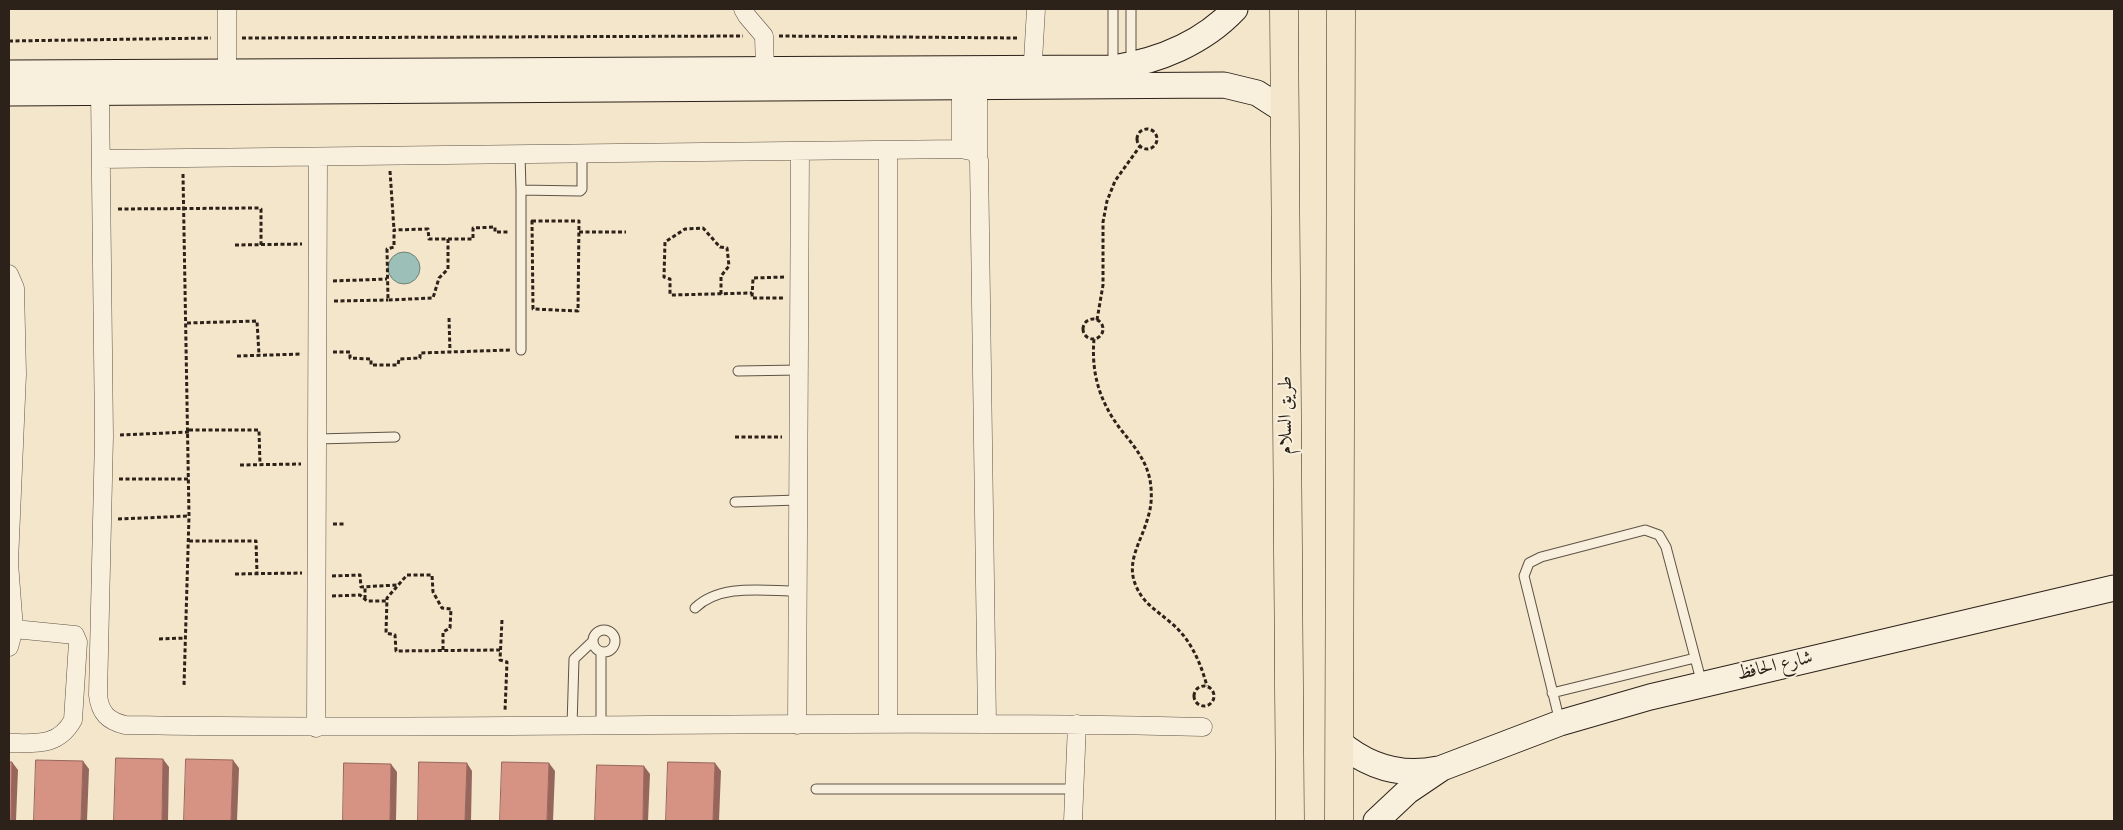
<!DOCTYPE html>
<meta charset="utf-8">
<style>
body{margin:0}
#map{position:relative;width:2123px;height:830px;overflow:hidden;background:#f4e6cb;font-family:"IM FELL DW Pica",serif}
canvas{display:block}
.frame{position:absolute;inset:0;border:10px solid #2c2219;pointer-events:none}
</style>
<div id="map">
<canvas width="2123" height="830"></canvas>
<div class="frame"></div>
</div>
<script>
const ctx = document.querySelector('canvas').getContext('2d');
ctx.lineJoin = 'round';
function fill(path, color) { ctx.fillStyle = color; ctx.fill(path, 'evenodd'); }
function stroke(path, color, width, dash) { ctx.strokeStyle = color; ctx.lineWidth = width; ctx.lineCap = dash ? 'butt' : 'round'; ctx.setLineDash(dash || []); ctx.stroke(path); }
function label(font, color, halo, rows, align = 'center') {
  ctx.font = font + ' "IM FELL DW Pica",Amiri,serif'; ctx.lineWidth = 4; ctx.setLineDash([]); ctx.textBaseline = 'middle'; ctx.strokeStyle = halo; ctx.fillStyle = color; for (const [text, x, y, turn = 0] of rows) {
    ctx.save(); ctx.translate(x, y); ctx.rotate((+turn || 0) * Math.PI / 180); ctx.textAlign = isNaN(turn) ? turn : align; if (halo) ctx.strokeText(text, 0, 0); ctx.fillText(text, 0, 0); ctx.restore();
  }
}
const water = new Path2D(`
 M388 268a16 16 0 1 1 32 0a16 16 0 1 1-32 0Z`);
const path = new Path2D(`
 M779,36L1018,38
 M242,38L743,36
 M9,41L211,38
 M1137 139a10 10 0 1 1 20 0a10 10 0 1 1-20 0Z
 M390,171L394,230
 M183,174L189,516L184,686
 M118,209L259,208L261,209V245
 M532,221H579L578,311L533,309Z
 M579,232H626
 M448,239V269L439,278L433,298L388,300L387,249L394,247V230L428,229L429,239H473V228L495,227V232H509
 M235,245L302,244
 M784,277L753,278L752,298H784
 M333,281L387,279
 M721,294V276L729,266L727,248L720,247L703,228L685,229L665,242L664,277L670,279V294L671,295L752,293
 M334,301L388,300
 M449,318L450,352
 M1083 329a10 10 0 1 1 20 0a10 10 0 1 1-20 0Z
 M1097,320L1103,285V222L1107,201L1115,181L1140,146
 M187,323L257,321L259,355
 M1094,339C1091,374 1100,403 1122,431C1134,446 1146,460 1150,480C1152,492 1152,505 1148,517C1142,541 1125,561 1136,586C1143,603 1156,610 1170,622C1190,638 1200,661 1207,686
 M333,352H350V358L371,359V365H398L399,359L420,358V353L510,350
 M237,356L302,354
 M189,430H259L260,464
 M120,435L189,432
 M735,437H782
 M240,465L301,464
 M119,479H189
 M118,519L189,516
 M333,524H345
 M189,541H256L257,574
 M235,574L302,573
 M332,576L360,575L361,587L397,585
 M332,596L360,595L367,601H387
 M365,599V587
 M502,620L500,660L507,662L505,711
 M159,639L186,638
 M443,650V632L450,628L451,609L442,608L433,592L432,575H407L387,598L386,633L395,635L396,651L500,650
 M1194 696a10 10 0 1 1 20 0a10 10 0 1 1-20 0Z`);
const lane = new Path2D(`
 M1113,9V66
 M1131,9V62
 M520,154L521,190L580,191L582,189V154
 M521,190V350
 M738,371L799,370
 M317,439L395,437
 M735,502L798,500
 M695,608C721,583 764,591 798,591
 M593 641a11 11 0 1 1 22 0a11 11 0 1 1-22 0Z
 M1552,693L1695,658
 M1560,722L1524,576L1529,563L1541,557L1645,530L1659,535L1666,547L1702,684
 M572,726L574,659L593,641
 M601,726V652
 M816,789H1074`);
const street = new Path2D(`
 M227,9V72
 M743,9L747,16L764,36L765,70
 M1032,78L1036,9
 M100,93L104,436L98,695C100,713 108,721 125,725C485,731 844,718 1203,727
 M961,149V87
 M888,150V724
 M978,156V88
 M101,159L961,149L975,152L979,160L987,723
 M9,274L15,288L17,374L9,562
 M9,563L14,629L9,647
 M797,725L800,151
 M316,728L318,157
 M9,743C36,743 58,747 73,720L78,642L75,635L14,629
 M1073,821L1077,724`);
const secondary = new Path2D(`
 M9,73L1113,68C1158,61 1203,43 1235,9
 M9,93L1224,85L1257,93L1285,111
 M1339,742C1367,766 1400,777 1438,769
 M1376,821L1408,791L1442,768L1560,723L1650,697L2114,588`);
const primary = new Path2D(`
 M1284,9L1290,821
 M1339,821L1341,9`);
const shadedWall = new Path2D(`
 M163,759L169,767L168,821H162Z
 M233,760L239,768L237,821H231Z
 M83,761L89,769L87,821H81Z
 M12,762L18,770L16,821H11Z
 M467,763L472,771L471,821H465Z
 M549,763L555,771L553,821H547Z
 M715,763L721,771L719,821H713Z
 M391,764L397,772L396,821H390Z
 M644,766L650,774L648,821H643Z`);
const building = new Path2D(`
 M116,758L163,759L162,821H114Z
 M186,759L233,760L231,821H184Z
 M36,760L83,761L81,821H34Z
 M9,762H12L11,821H9Z
 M419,762L467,763L465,821H418Z
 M502,762L549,763L547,821H500Z
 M668,762L715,763L713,821H666Z
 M344,763L391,764L390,821H343Z
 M597,765L644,766L643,821H595Z`);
const streetNames = [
 ["طريق السلام",1287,415,-90],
 ["شارع الحافظ",1775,667,-13]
];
fill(water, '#9cbfb7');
stroke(water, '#6f8078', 1);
stroke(lane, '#5e5346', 11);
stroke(street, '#5e5346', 19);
stroke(secondary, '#2c2219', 27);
stroke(primary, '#2c2219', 29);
stroke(path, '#2c2219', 3, [4, 2.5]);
stroke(lane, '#f8efdd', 9);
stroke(street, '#f8efdd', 18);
stroke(secondary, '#f8efdd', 25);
stroke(primary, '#f4e6cb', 28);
fill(shadedWall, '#96665c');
fill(building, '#d69283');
stroke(building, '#96665c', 1);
label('19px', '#2c2219', '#f8efdd', streetNames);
</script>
